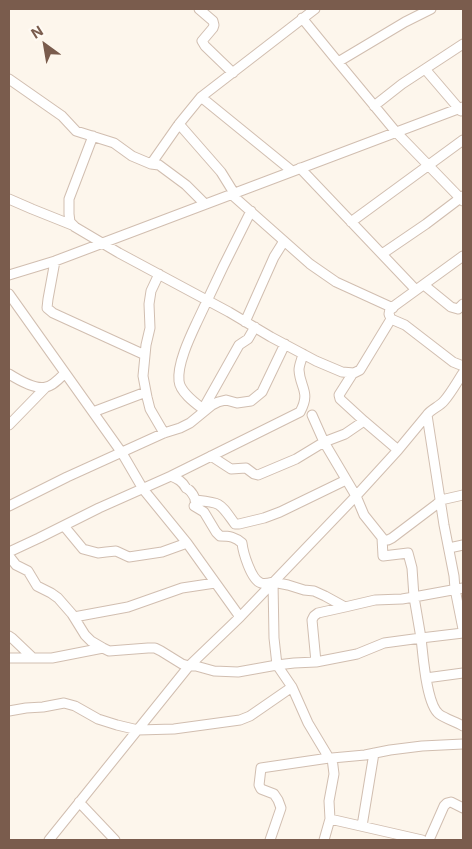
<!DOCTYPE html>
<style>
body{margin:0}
#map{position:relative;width:472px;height:849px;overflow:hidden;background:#fdf6ec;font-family:Inter,sans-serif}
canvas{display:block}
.frame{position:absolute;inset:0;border:10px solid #7a5c4d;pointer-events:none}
.north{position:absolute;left:20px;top:20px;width:50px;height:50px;-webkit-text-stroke:4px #fffaf3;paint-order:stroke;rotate:328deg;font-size:14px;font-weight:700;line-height:20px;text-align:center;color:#7a5c4d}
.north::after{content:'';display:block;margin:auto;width:18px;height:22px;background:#7a5c4d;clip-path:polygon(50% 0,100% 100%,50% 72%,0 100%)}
</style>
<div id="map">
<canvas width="472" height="849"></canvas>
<div class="frame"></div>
<div class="north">N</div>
</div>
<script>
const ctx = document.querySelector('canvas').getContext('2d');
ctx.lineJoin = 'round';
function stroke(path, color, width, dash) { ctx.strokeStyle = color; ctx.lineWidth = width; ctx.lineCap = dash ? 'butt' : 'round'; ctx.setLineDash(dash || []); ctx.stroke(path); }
const minor = new Path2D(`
 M199,9L213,21L214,25L213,28L202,41L205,46L233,73
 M431,9L405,22L338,62L396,132L463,201
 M302,18L338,62
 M425,69L461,111
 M9,79L62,116L76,131L114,143L132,156L151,164L159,165L186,185L205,204
 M201,97L292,171
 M374,106L402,84L463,44
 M179,124L221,172L234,193
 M93,136L69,199V214L70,222L75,227L119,253L229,312L271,337L316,361L342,372L354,373L360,370L391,319L389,314L390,309L463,256
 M151,164L179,124L201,97L315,9
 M300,168L416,290
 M231,194L310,264L336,282L393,308
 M9,199L32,209L72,225
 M351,222L463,140
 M382,254L426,224L463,196
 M55,261L48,299L47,308L53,313L145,355
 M159,274L151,291L149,304L150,328L146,345L143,376L147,397L150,409L164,433
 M9,275L55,261L463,107
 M424,285L451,307L458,309L463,304
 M9,294L122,453L143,489L187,543L240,617
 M391,319L405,325L453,362L463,366
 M245,322L274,257L284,241
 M353,373L339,395L340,399L364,421L398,450
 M463,373C457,382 451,393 444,401C439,407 431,409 427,415L444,525L454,576L455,589L463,629
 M9,374C17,379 36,390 46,387C53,386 60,378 65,373
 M203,409C195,403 180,392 179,381C177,364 190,337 197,322C214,285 232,248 251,211
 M203,409L239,345L248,339L255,327
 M93,412L146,392
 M312,415L324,442L356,496L364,515L384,540H388L392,538L437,504L441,500L463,495
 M9,425L46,387
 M211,456L231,469L246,468L254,474L258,475L296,459L324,442L345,434L364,421
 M171,476C178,479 182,481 186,488C193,491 194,498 198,504L194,506L204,512L216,532L220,536C230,536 235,537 242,543C243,552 251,580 261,583C264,584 269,583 273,582L274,638L277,665L294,663L316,662L357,654L384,643L421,638L414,597L463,588
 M195,500C222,503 219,502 235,524H239L264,518L280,512L346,480
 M9,506L67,477L164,433L180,428L190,423L212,405L218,402L226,400L237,403L251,401L262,392L285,344
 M64,526L83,549L98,553L106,552L116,551L129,557L162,552L187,543
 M449,548L463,545
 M9,552L39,538L99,508L171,476L300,412C311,392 300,388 299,370C299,365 302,359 303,354
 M9,556L16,565L28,571L37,586L51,593L58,598L72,614L85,635L91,641L103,648L109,651L148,648H155L161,651L182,664L189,666H196L214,671L238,672L277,665L292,687L308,723L329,758H332
 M273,582L288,585L304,590L314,591L325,596L345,607L375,600L402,599L414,597L412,568L408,553L383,556L382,538
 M74,617L128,607L182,588L215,583
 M463,633L421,638C423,654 426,704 439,714C444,718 456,722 463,726
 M9,636L12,638L33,658
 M9,658H52L103,648
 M316,662L312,620L314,616L318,613L345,607
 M426,678L463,673
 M9,711L26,708L43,707L64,703L75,706L98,719L117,725L138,730L174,729L240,720L250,716L292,687
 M79,802L115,840
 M330,819L422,840
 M362,826L374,753
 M49,840L189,666L240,617L356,496L398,450L427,415
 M270,840L281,808L278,800L274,794L261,789L259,785L261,768L329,758
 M324,840L330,819L329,801L334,774L332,758L365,755L390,750L422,746L463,744
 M429,840L444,806L447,803L451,802L463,808`);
stroke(minor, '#d1beb0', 11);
stroke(minor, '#fff', 9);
</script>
